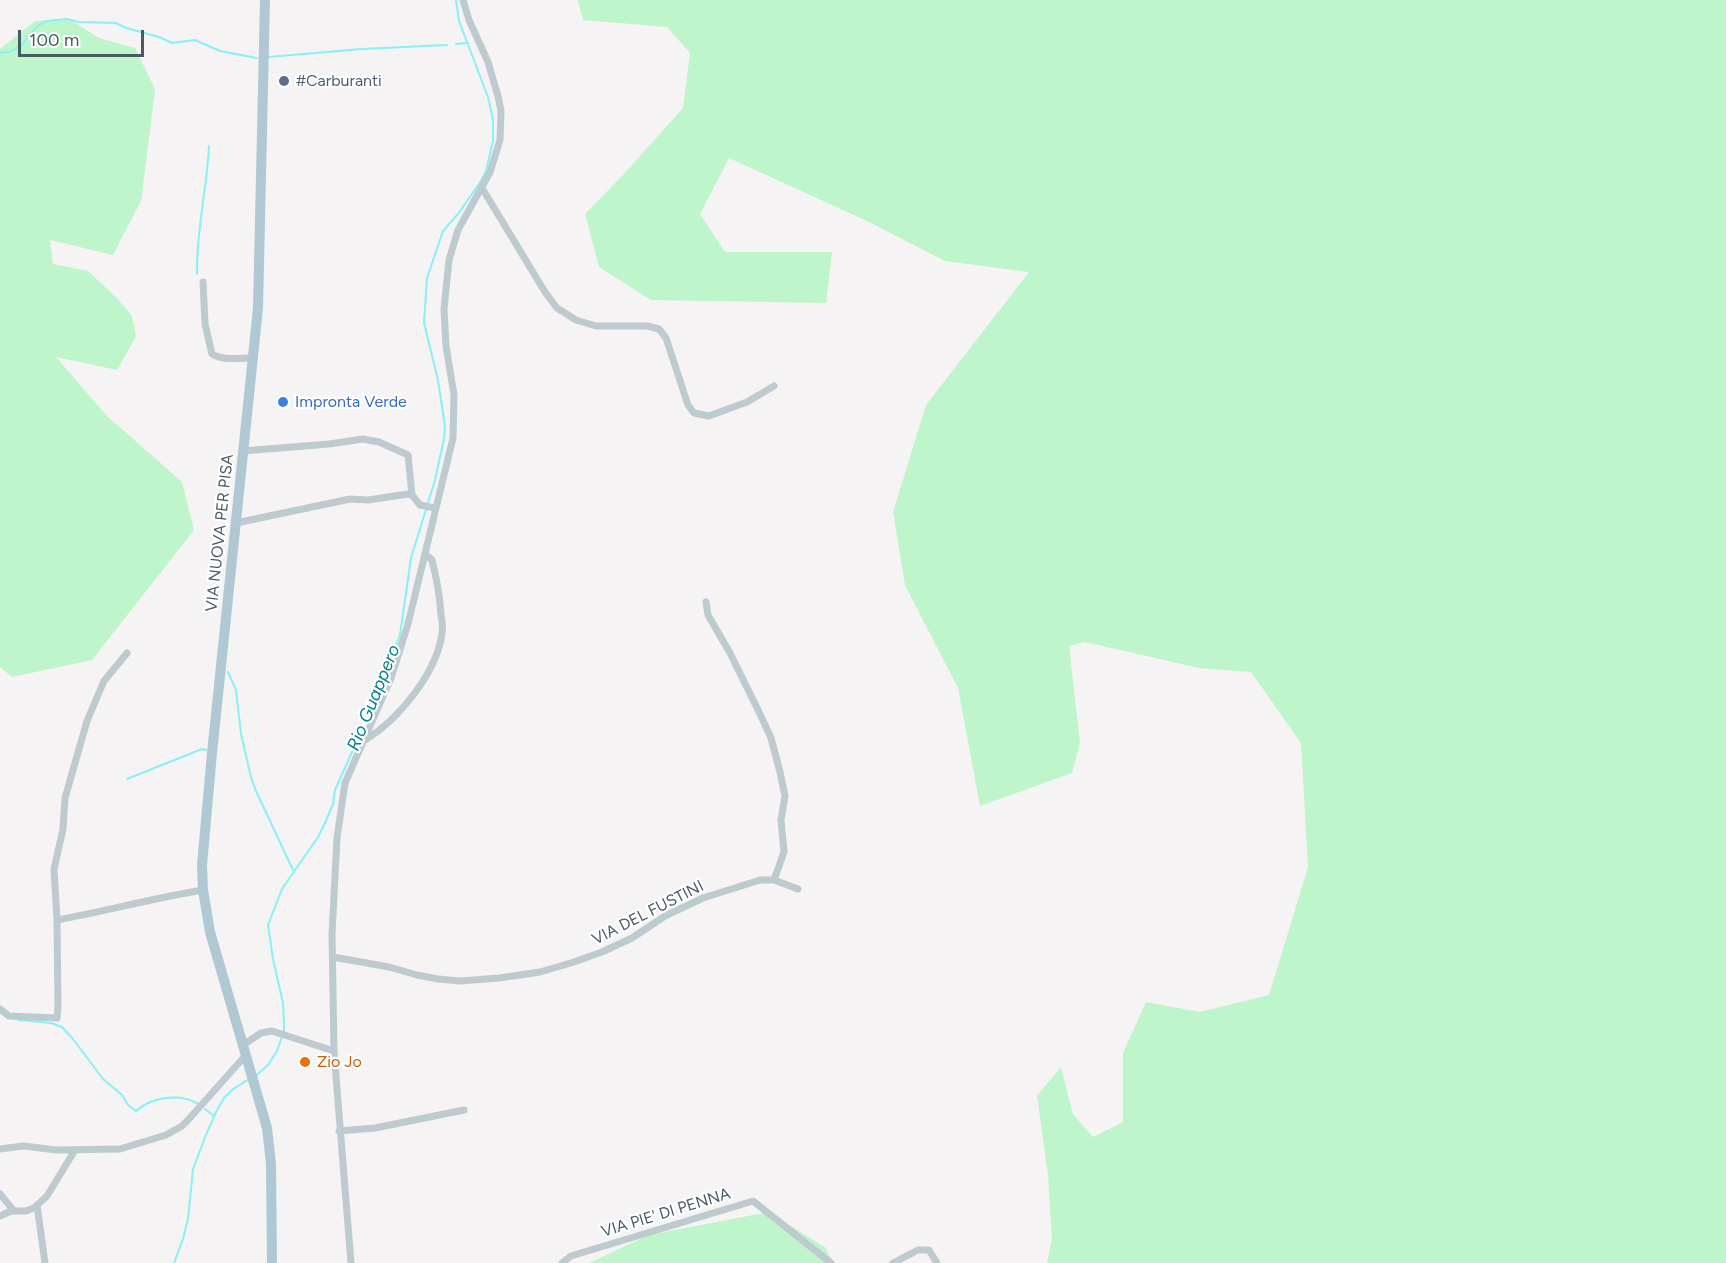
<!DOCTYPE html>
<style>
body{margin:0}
#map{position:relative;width:1726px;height:1263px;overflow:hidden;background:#f5f3f3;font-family:Figtree,sans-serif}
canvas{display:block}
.scale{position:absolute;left:18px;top:30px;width:126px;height:27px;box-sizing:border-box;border:3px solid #485a63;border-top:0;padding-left:8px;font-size:18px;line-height:21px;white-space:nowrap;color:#485a63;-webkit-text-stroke:4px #fff;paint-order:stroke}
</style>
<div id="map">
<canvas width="1726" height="1263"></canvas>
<div class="scale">100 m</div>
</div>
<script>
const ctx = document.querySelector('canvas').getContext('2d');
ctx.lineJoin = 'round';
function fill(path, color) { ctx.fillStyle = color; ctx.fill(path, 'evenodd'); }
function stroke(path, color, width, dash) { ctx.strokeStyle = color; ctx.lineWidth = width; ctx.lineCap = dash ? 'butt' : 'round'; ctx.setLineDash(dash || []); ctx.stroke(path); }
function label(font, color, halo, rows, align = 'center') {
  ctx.font = font + ' Figtree,sans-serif'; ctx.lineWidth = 4.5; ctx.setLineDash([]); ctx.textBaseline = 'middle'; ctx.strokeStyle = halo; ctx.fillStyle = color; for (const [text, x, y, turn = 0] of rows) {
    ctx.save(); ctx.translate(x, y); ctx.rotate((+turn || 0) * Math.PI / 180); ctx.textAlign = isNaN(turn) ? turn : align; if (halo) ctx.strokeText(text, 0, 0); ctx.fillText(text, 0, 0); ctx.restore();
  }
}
const green = new Path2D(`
 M578,0H1726V1263H1047L1052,1239L1048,1175L1037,1096L1061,1067L1073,1114L1093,1137L1123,1122V1053L1146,1002L1200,1012L1269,995L1308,867L1301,743L1251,672L1199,668L1085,642L1069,646L1080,743L1072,773L980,806L958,688L905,585L893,512L926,405L1029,272L945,261L869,222L729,158L700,214L725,252H832L826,303L651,300L599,267L585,214L623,175L683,108L690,53L667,27L583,20Z
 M69,19L99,38L135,48L155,89L141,201L113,255L50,240L53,264L88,271L116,297L132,316L136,336L117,370L56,357L107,416L182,482L194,530L92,660L12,677L0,667V49L35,21Z
 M769,1212L826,1248L833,1263H589L649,1235Z`);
const stream = new Path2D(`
 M456,44L468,43
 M0,53L10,52L22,45L36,27L46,21L67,19L78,22L116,23L126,28L159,37L172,43L195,40L220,51L257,58
 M268,57L362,49L447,45
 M197,274C196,232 207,189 209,146
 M228,672L236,690L241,734L251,777L256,791L293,870
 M368,721L379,697L389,663L400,635L411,558L435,480L444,439L445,426L438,380L424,323L427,278L443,231L458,214L481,181L486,171L493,141V120L488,97L459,21L456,0
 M127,779L202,749L206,750
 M19,1020L51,1023L62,1027L73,1039L103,1079L122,1095L128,1105L136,1111C152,1097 178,1093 197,1103
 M257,1075L268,1065L277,1051L284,1031V1024L283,1003L273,959L268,925L282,889L318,837L325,823L333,804L335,790L357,741L367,727
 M205,1109L214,1116
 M174,1263L183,1239L188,1219L193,1169L206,1135L216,1112L224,1098L232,1090L249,1079`);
const minor = new Path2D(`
 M482,188L545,292L557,308L576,320L596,326H647L659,329L666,338L688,405L694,413L709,416L747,402L774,386
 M203,282L205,324L212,354C223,361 240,358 253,358
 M243,451L329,444L363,439L379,442L408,455L412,495
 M236,523L350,499L368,500L408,494L412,495L420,505L435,508
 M706,602L708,615L730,653L760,714L771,738L780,772L785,796L781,820L784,852L774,880
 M365,740C398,720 437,673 442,633C443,627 442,620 441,615C440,597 437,581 433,564L432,560L425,554
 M57,920C106,911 154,898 203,890
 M333,957L389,967L417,975L438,979L461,981L499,978L540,972L574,962L602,952L632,938L665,916L703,898L760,880H774L798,889
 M0,1009L9,1016L57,1018L58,1007L57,920L54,869L63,829L65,798L87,721L104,681L127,653
 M243,1045L261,1033L272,1031L334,1051
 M339,1131L375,1128L464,1110
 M0,1149L23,1146L57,1150L120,1149L166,1135L182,1126L188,1120L246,1055
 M0,1194L14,1211
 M37,1205L45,1263
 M0,1216L11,1211H26L34,1208L47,1196L75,1150
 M351,1263L334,1051L332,934L337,838L345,783L391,678L408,624L453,438L454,395L446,346L444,309L449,260L458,230L490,172L500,140L501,111L498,96L488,62L469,20L463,0
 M562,1263L571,1256L753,1201L831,1263
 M893,1263L918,1250H929L937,1263`);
const primary = new Path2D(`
 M265,0L258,308L212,753L202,865L203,890L210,932L267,1128L271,1164L272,1263`);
const markers = [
 [284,81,6,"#5c6f8a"],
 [283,402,6,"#3f7fe0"],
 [305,1062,6,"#e8710a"]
];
const serviceNames = [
 ["#Carburanti",296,81]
];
const shopNames = [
 ["Impronta Verde",295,402]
];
const streetNames = [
 ["VIA NUOVA PER PISA",220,533,-84],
 ["VIA DEL FUSTINI",648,913,-27],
 ["VIA PIE' DI PENNA",666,1213,-17]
];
const foodNames = [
 ["Zio Jo",317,1062]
];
const waterNames = [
 ["Rio Guappero",374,698,-68]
];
fill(green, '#bff5cb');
stroke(stream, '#88f0f6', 2);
stroke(minor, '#bdcad0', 7);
stroke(primary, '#b0c8d3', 10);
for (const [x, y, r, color] of markers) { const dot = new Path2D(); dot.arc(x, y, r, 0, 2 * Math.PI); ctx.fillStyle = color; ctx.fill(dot); stroke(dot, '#fff', 2); }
label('16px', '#4e5e75', '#fff', serviceNames, 'left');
label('16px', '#366cbe', '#fff', shopNames, 'left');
label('16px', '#485a63', '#fff', streetNames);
label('16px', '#c56008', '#fff', foodNames, 'left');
label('italic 18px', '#05838a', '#fff', waterNames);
</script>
